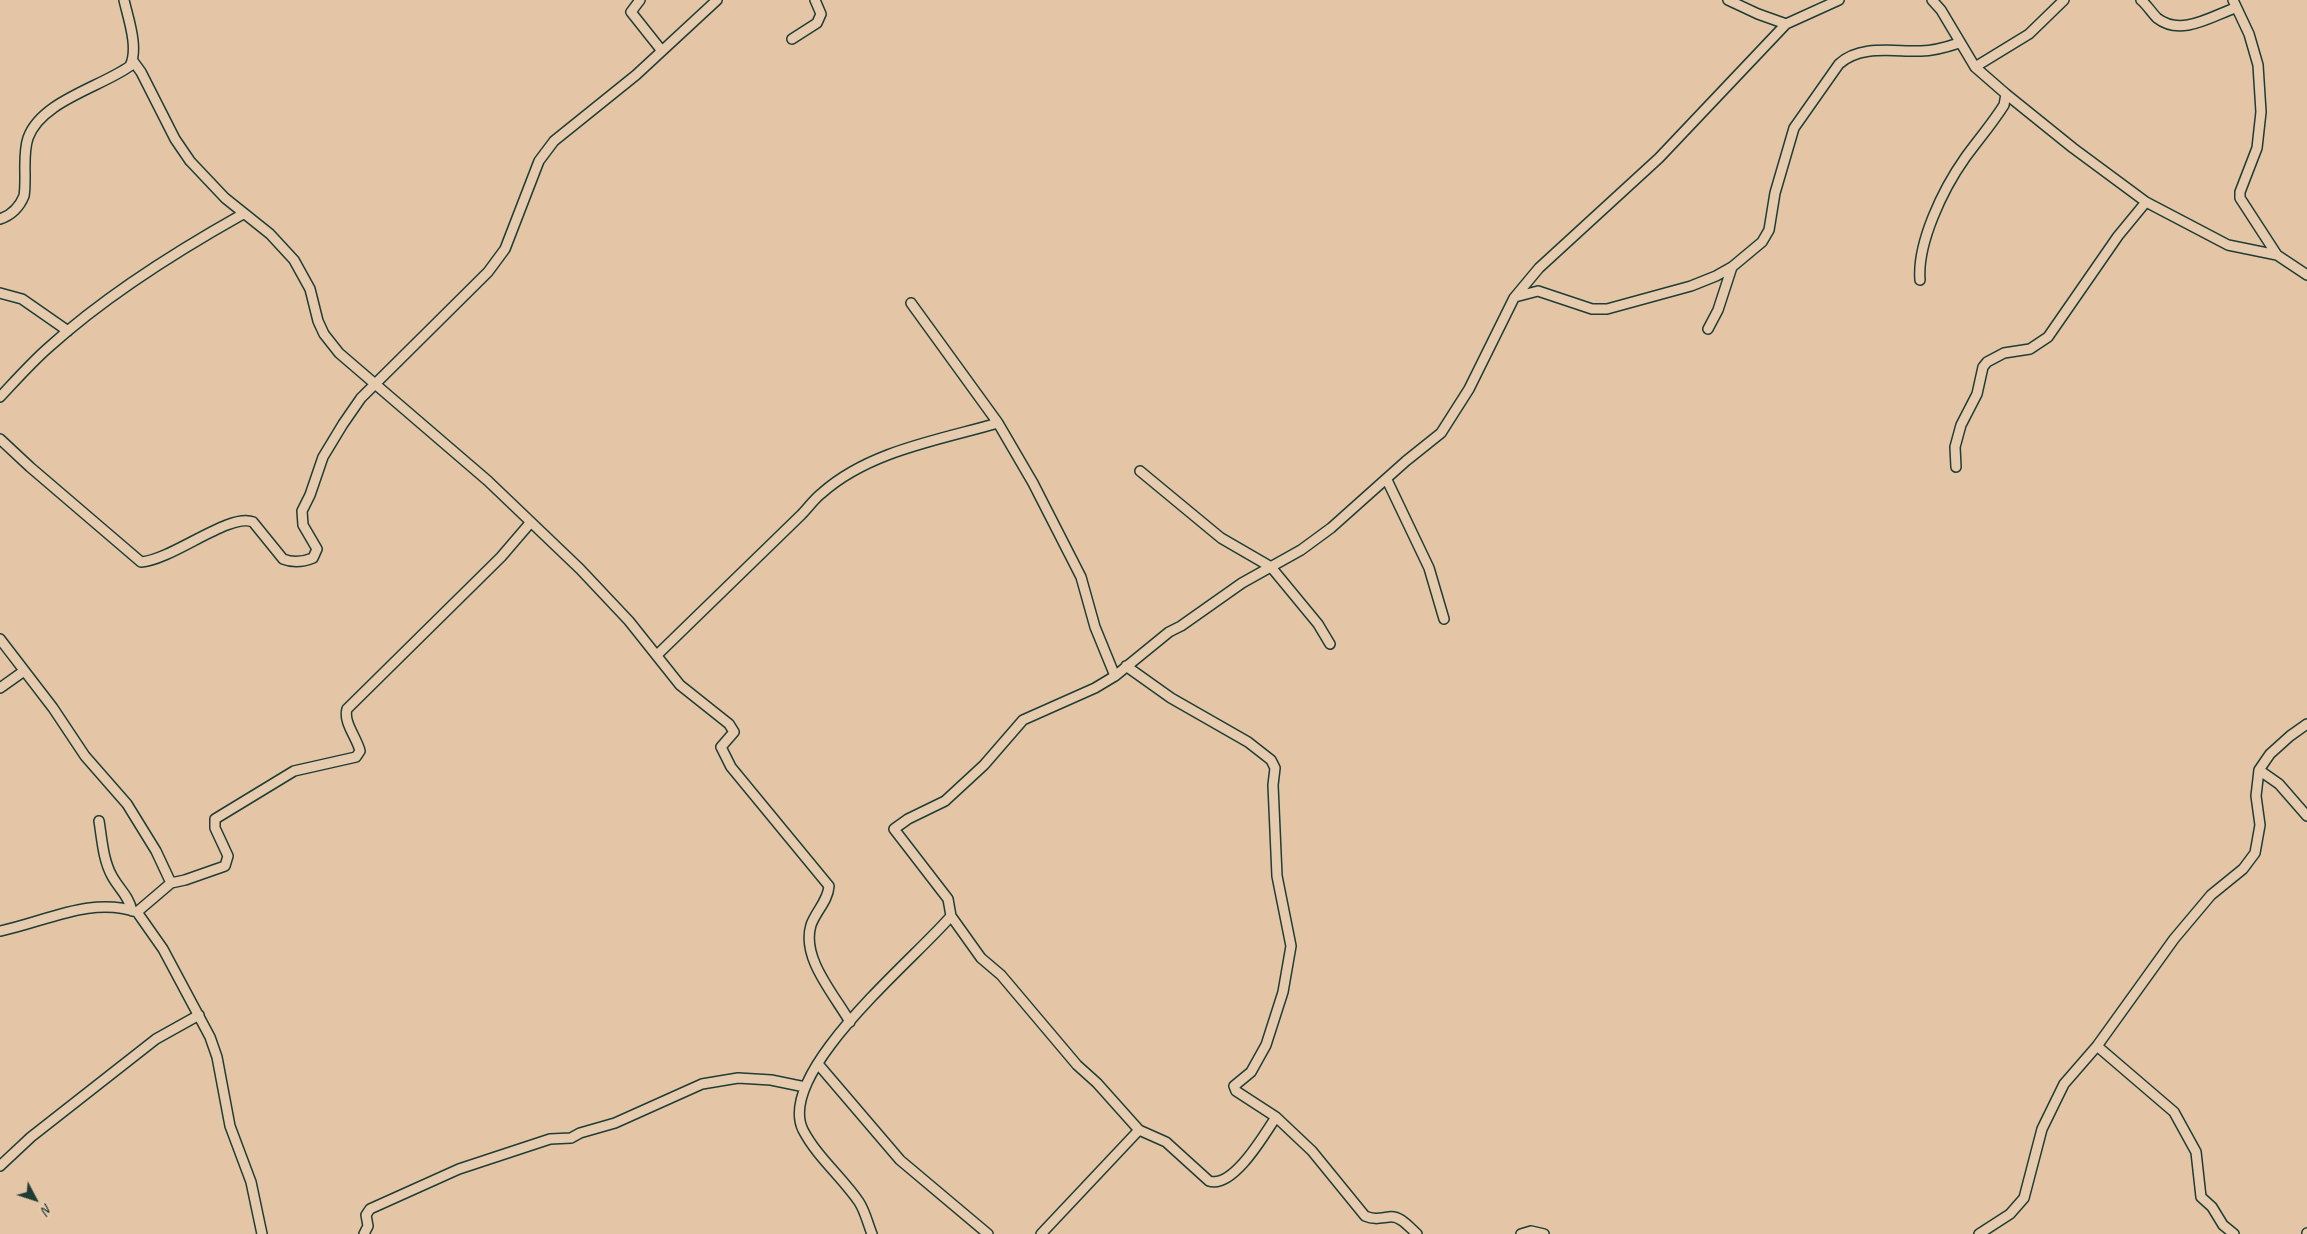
<!DOCTYPE html>
<style>
body{margin:0}
#map{position:relative;width:2307px;height:1234px;overflow:hidden;background:#e4c6a7;font-family:Caveat,sans-serif}
canvas{display:block}
.north{position:absolute;left:10px;top:1174px;width:50px;height:50px;-webkit-text-stroke:4px #e7cbae;paint-order:stroke;rotate:130deg;font-size:14px;font-weight:700;line-height:20px;text-align:center;color:#1f3d34}
.north::after{content:'';display:block;margin:auto;width:18px;height:22px;background:#1f3d34;clip-path:polygon(50% 0,100% 100%,50% 72%,0 100%)}
</style>
<div id="map">
<canvas width="2307" height="1234"></canvas>
<div class="north">N</div>
</div>
<script>
const ctx = document.querySelector('canvas').getContext('2d');
ctx.lineJoin = 'round';
function stroke(path, color, width, dash) { ctx.strokeStyle = color; ctx.lineWidth = width; ctx.lineCap = dash ? 'butt' : 'round'; ctx.setLineDash(dash || []); ctx.stroke(path); }
const street = new Path2D(`
 M640,0L631,12L662,51
 M1728,0L1758,14L1786,24
 M2141,0C2147,5 2152,13 2157,18C2181,37 2212,16 2235,8
 M2233,0L2249,34L2258,65L2261,112L2257,148L2240,192V198L2277,255
 M792,39L817,23L821,14L815,0
 M133,61L141,72L175,139L190,161L225,198L270,234L294,260L310,289L318,321L324,334L339,353L488,481L580,569L629,621L680,685L729,724L734,732L721,747L731,767L829,886C828,901 816,911 811,925C801,958 834,994 850,1022
 M1975,67L2029,34L2064,0
 M2006,94L2073,148L2146,202L2228,245L2277,255L2307,275
 M0,219C12,215 19,208 24,196C27,178 22,156 28,138C41,101 101,87 130,66C139,48 128,18 124,0
 M1920,280C1917,243 1943,189 1965,158C1978,140 1992,124 2004,105L2006,94L1975,67L1941,10L1932,0
 M0,293L22,299L68,331
 M1515,297L1538,291L1592,309H1607L1691,286L1716,276L1732,267L1762,242L1769,230L1775,193L1794,128L1839,64C1861,44 1895,52 1921,51C1934,51 1947,47 1959,43
 M911,303L998,423L1033,483L1081,577L1095,627L1115,676
 M1708,329L1718,310L1732,267
 M0,397C16,380 31,363 48,348C104,297 177,251 243,214
 M0,439L30,467L141,562C172,560 230,512 253,522L283,559C293,563 303,562 313,558L317,549L303,525L302,511L310,495L323,457L343,424L361,398L488,272L505,249L539,161L554,141L636,75L717,0
 M1956,467L1955,447L1961,425L1977,394L1983,367L1987,362L2004,353L2030,349L2048,337L2118,236L2146,202
 M1140,471L1221,538L1271,567L1318,624L1330,644
 M1387,480L1429,568L1444,619
 M0,639L53,708L85,756L127,804L156,851L171,883
 M657,655L801,515C808,508 814,499 822,493C869,451 939,440 998,423
 M1126,666L1171,698L1248,742L1271,760L1275,768L1273,785L1277,876L1291,946L1283,992L1266,1045L1251,1072L1234,1086L1236,1091L1276,1117L1312,1151L1365,1216C1375,1220 1380,1218 1389,1217C1400,1215 1409,1227 1417,1234
 M0,688L24,671
 M2259,770L2279,784L2307,816
 M99,821C102,839 103,860 112,876C119,889 129,896 132,911
 M137,912L163,949L210,1037L217,1057L230,1126L251,1182L262,1234
 M951,916L981,958L1001,975L1077,1065L1097,1083L1139,1130L1166,1142L1209,1181C1233,1189 1264,1135 1276,1117
 M0,931C45,922 91,896 137,912L171,883L185,880L225,866L228,856L215,828V819L294,771L356,757L360,751C357,738 343,722 347,709L501,557L531,522
 M2097,1046L2174,1112L2196,1152L2201,1197L2212,1207L2223,1225L2234,1234
 M818,1064L900,1160L988,1234
 M0,1166L31,1137L156,1039L199,1015
 M364,1234L368,1226L366,1215L370,1209L459,1169L550,1139L571,1138L580,1133L615,1123L702,1084L738,1078L771,1080L805,1087
 M872,1234C868,1224 865,1211 859,1202C842,1177 817,1157 803,1130C775,1072 916,958 951,916L948,899L894,829L908,819L945,801L984,765L1023,720L1095,688L1115,676L1169,632L1181,626L1242,583L1301,550L1331,528L1406,461L1441,433L1469,389L1514,298L1539,268L1659,158L1786,24L1839,0
 M1041,1234L1139,1130
 M1521,1234L1531,1231L1544,1234
 M1979,1234L2010,1214L2024,1198L2042,1129L2064,1084L2097,1046L2174,939L2211,895L2243,869L2255,853L2260,825L2256,796L2259,770L2270,754L2290,736L2307,724
 M2307,1234V1233`);
stroke(street, '#1f3d34', 12);
stroke(street, '#e7cbae', 9);
</script>
